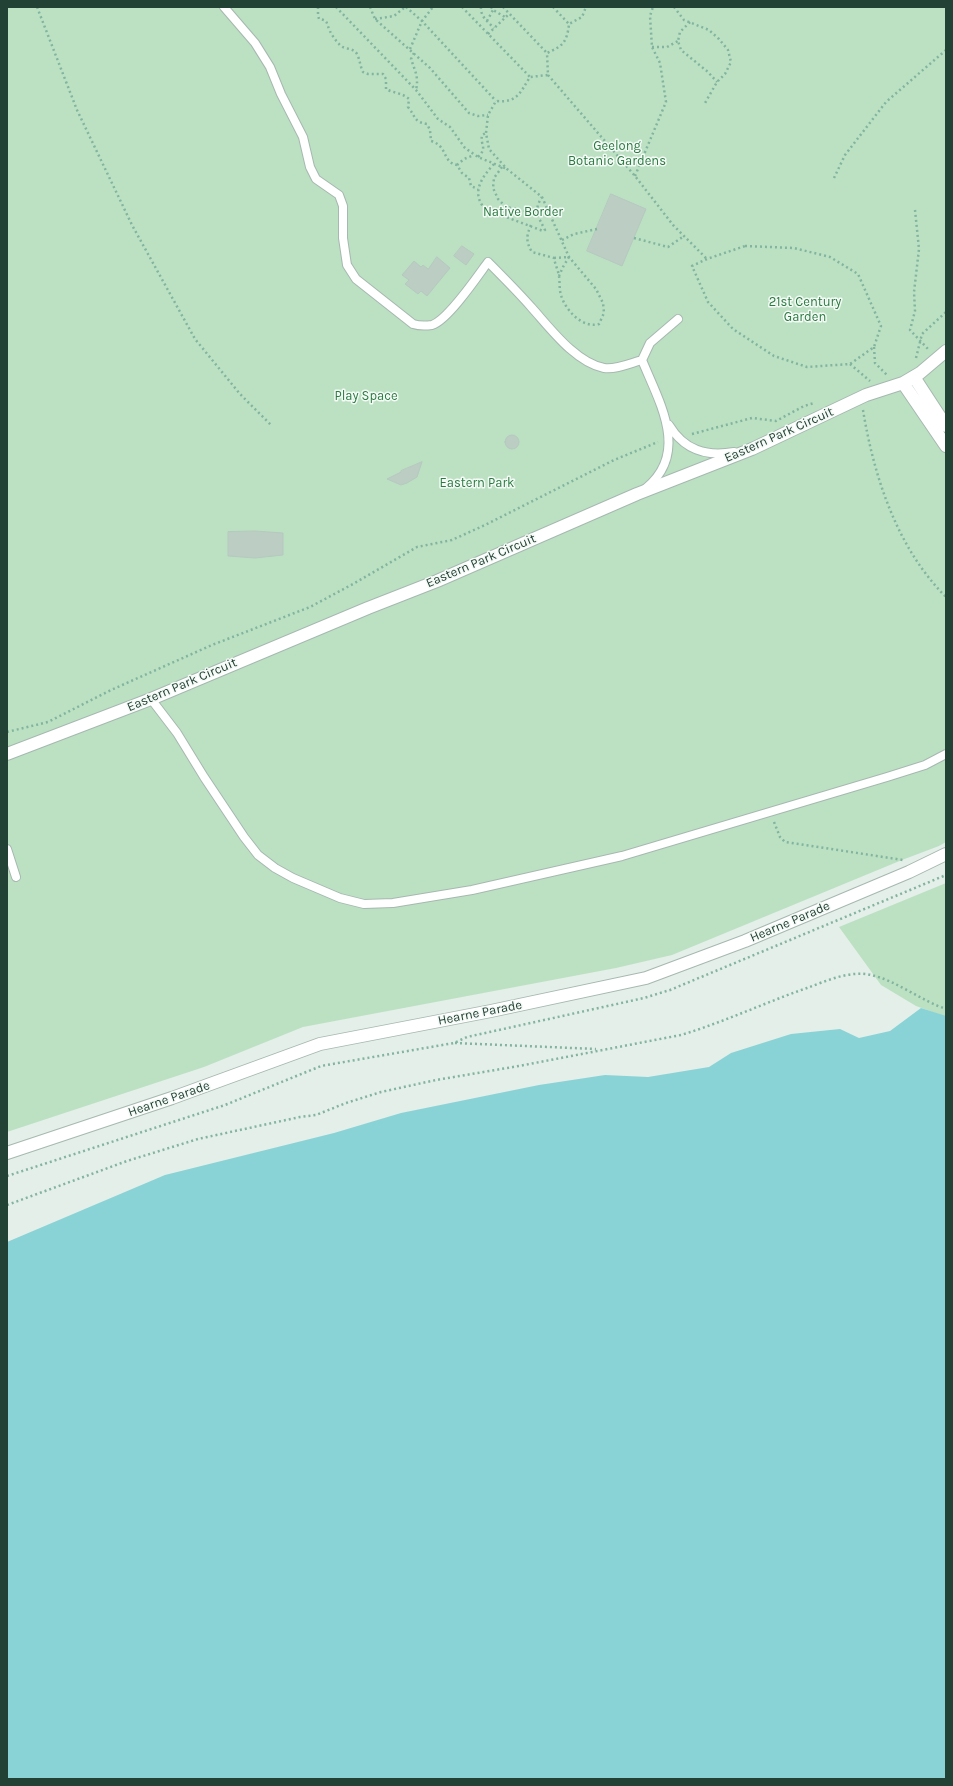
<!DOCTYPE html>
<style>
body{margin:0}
#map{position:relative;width:953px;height:1786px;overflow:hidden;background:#e4efe9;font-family:Karla,sans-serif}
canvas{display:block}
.frame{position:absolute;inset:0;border:8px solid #224236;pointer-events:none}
</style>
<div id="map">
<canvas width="953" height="1786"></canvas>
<div class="frame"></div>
</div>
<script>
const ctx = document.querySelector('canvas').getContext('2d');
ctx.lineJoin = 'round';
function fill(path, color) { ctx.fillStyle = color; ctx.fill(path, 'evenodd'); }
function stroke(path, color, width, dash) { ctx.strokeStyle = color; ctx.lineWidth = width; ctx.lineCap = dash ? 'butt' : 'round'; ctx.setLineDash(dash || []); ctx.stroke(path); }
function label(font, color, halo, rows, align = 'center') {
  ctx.font = font + ' Karla,sans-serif'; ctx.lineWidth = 3; ctx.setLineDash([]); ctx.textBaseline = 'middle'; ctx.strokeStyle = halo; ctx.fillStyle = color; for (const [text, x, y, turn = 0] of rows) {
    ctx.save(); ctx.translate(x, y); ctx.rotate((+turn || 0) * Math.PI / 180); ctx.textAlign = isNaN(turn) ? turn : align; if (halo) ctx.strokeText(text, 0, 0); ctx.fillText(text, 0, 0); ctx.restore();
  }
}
const green = new Path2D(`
 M7,7H946V842L939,846L902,860L672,955L616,968L303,1027L204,1067L7,1132Z
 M946,883V1017L916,1006L881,985L839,927Z`);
const water = new Path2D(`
 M921,1008L946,1016V1779H7V1242L165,1175L334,1133L401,1113L539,1085L605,1075L648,1077L709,1067L731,1053L791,1034L840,1029L859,1038L890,1031Z`);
const building = new Path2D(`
 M611,194L646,209L622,266L587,251Z
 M462,246L474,254L466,265L454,256Z
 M437,257L450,268L427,296L421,291L418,294L405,284L409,280L402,275L414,261L421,267L423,265L428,269Z
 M505 442a7 7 0 1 1 14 0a7 7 0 1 1-14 0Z
 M422,462L417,477L407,483L401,485L387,479L401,472V471Z
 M255,531L283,533V555L255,558L228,556V532Z`);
const path = new Path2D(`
 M37,7L77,110L132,225L195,339L240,394L271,425
 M318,7V15L319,19C329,20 326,24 330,31C331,34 336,41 339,44C343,50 353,47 357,54C360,60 360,66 363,72L368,74H383L386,79V89C393,93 403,93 409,99L408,107C416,117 414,122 427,124L430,130L431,141C448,146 442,162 457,165L462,173L469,178L471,186L478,189
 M336,7L416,90L438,119L450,127L465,148L478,157L507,169
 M370,7L375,19L430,68L469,113L478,116L488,115
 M406,7L422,21L496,101
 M462,7L530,77
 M481,7C480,16 488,22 494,28
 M491,7L493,10L505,17
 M503,7L547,53
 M553,7L569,24
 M674,7L684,20L709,30L719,39L728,50L731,62L725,74L717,82L705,103
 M375,19L394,16L405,7
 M487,21L493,10
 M690,22L680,32L678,41L681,50L708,72L717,82
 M488,34L509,14
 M652,47H667L678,41
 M410,49L422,21L433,7
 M414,53L411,59C415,71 419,77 416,90
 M548,75L635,176L673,225L707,259
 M478,157C488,147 480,146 482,135L486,133
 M494,164C481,178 471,193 485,209L543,231L545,230C538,216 533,211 542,197
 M457,165L464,159L474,155
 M502,167L494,178L493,188L498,199L506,207L536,213
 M635,176L666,102L660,63L652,47L650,16L653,7
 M834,178L845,155L886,102L946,50
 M915,210L919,249L914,292L915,311L910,330L928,349
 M531,225C526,236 526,242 532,252L554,258C555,264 558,270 559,276C560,282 559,289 561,295C565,310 583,329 599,324L604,313L603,303L596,289L569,257L542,197L507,169L489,149L486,133L488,115L496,101C517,103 520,93 530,77L548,75L547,53C563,46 567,42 569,24L582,17L586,7
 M634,238L668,247L684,236
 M562,240L574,234L597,229
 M745,246L794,248L830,257L858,274L881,326L874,347L850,364L807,367L774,356L733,329L708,302L692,266L707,259Z
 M554,258L569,257L563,267L559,276
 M874,347L875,363L887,375
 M916,358L922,334L946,312
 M850,364L870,381
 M863,410C874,477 897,548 946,597
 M692,434L752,418L776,421L804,406L814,403
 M7,732L48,722L111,690L212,645L310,607L353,584L417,547L452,540L485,525L614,460L658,442
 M774,822L780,837L785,842L903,860
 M455,1043L596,1049
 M7,1176L225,1105L321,1066L454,1043L467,1037L644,998L670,990L946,875
 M7,1205L127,1161L198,1139L300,1117L316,1115L346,1103L381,1092L436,1080L519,1066L681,1035C724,1022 764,1003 807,988C826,981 850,970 871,975C895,980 922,1001 946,1009`);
const lane = new Path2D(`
 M224,7L255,43L270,67L281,94L303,137L310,167L316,179L339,195L343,206V238L347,265L356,279L413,324C419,326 425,326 432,325C448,320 477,277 488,262C503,277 518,292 532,308C550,328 576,363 604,368C615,370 631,363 642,360
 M669,425C684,450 706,457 734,452
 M646,488C690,452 659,402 642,360L650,343L678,319
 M151,699L177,733L204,777L244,837L258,855L275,868L293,878L340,898L364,904L393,903L472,890L622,856L887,777L925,765L946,754
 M7,849L16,877`);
const street = new Path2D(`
 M914,377L946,426
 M903,383L946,446
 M7,754L151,699L368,608L437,581L637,494L752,449L866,395L903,383L920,373L946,351
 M7,1153L172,1098L320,1044L491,1011L646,978L745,941L909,872L946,854`);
const parkNames = [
 ["Geelong",617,146],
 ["Botanic Gardens",617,161],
 ["Native Border",523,212],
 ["21st Century",805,302],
 ["Garden",805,317],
 ["Play Space",366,396],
 ["Eastern Park",477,483]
];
const streetNames = [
 ["Eastern Park Circuit",779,435,-24],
 ["Eastern Park Circuit",481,561,-23],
 ["Eastern Park Circuit",182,685,-23],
 ["Hearne Parade",790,922,-23],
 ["Hearne Parade",480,1013,-11],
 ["Hearne Parade",169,1099,-19]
];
fill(green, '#bce1c2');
fill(water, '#89d3d7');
fill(building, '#bccdc4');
stroke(building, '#b6c9bf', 1);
stroke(lane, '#a6b8b0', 10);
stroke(street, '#a6b8b0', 14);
stroke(path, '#82b49f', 2.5, [2, 3]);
stroke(lane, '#fff', 8);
stroke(street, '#fff', 12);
label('13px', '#297c40', '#f5faf7', parkNames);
label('13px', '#224236', '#f5faf7', streetNames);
</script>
